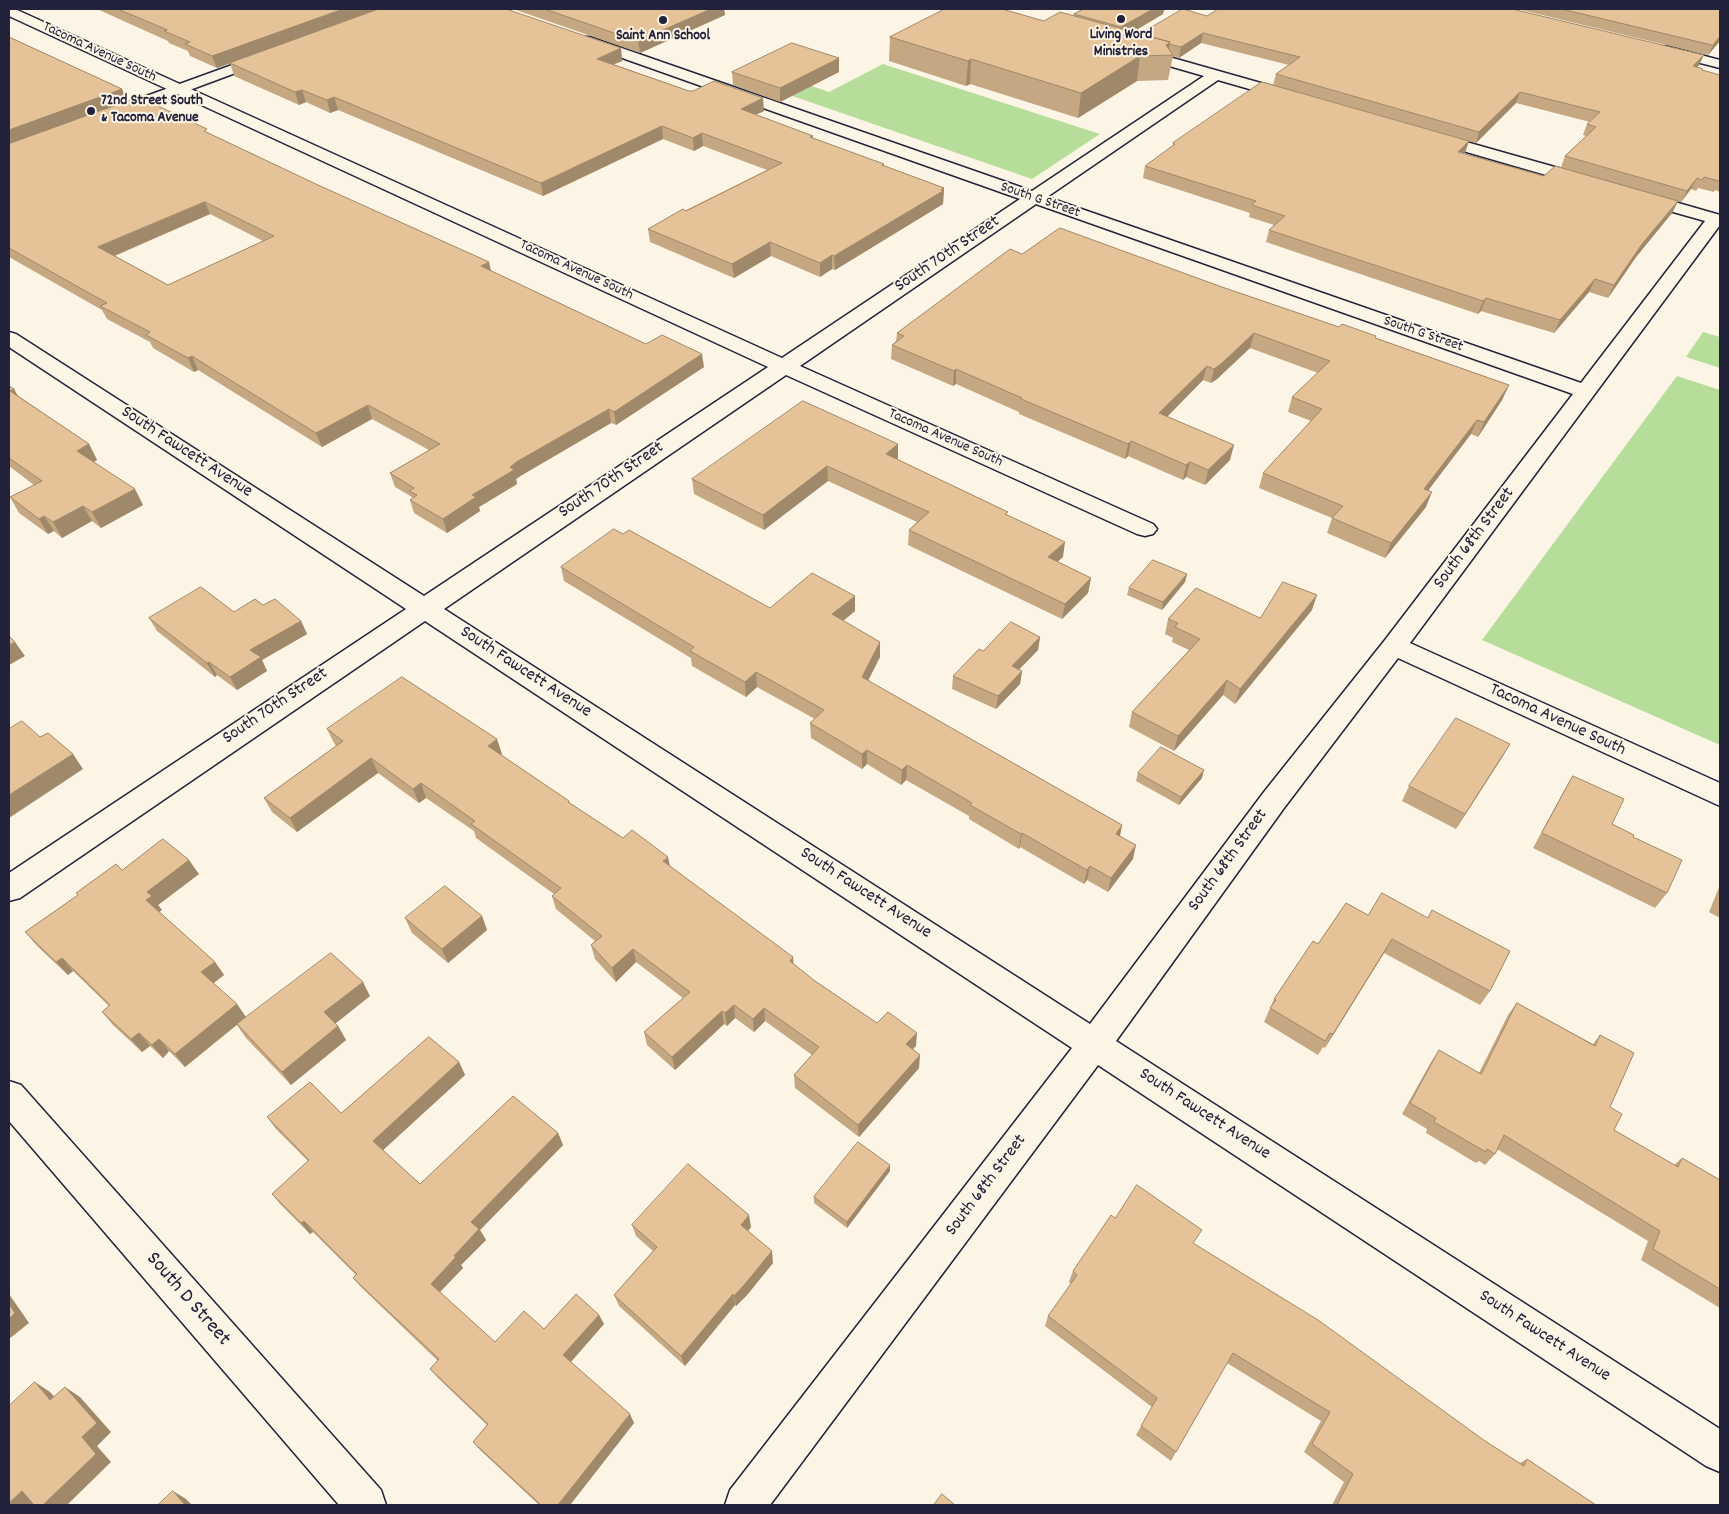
<!DOCTYPE html>
<style>
body{margin:0}
#map{position:relative;width:1729px;height:1514px;overflow:hidden;background:#fcf5e5;font-family:Dekko,sans-serif}
canvas{display:block}
.frame{position:absolute;inset:0;border:10px solid #22223b;pointer-events:none}
</style>
<div id="map">
<canvas width="1729" height="1514"></canvas>
<div class="frame"></div>
</div>
<script>
const ctx = document.querySelector('canvas').getContext('2d');
ctx.lineJoin = 'round';
function fill(path, color) { ctx.fillStyle = color; ctx.fill(path, 'evenodd'); }
function stroke(path, color, width, dash) { ctx.strokeStyle = color; ctx.lineWidth = width; ctx.lineCap = dash ? 'butt' : 'round'; ctx.setLineDash(dash || []); ctx.stroke(path); }
function label(font, color, halo, rows, align = 'center') {
  ctx.font = font + ' Dekko,sans-serif'; ctx.lineWidth = 4; ctx.setLineDash([]); ctx.textBaseline = 'middle'; ctx.strokeStyle = halo; ctx.fillStyle = color; for (const [text, x, y, turn = 0] of rows) {
    ctx.save(); ctx.translate(x, y); ctx.rotate((+turn || 0) * Math.PI / 180); ctx.textAlign = isNaN(turn) ? turn : align; if (halo) ctx.strokeText(text, 0, 0); ctx.fillText(text, 0, 0); ctx.restore();
  }
}
const green = new Path2D(`
 M883,64L1100,134L1032,179L732,75L751,65L829,92Z
 M1703,332L1720,337V368L1686,357Z
 M1677,376L1720,390V745L1482,640Z`);
const minor = new Path2D(`
 M9,9H15L782,358L1020,199L580,43L578,40L580,37H590L1032,191L1204,76L1131,55L1129,52L1131,49H1141L1296,93L1299,96L1296,99L1291,101L1218,80L1047,197L1581,383L1705,221L1634,201L1631,197L1634,193L1640,192L1720,215V225L1410,643L1720,783V806L1398,658L1284,808L1116,1041L1720,1429V1472L1706,1466L1098,1065L770,1505H725L730,1490L1072,1048L425,621L20,898L9,901V873L406,609L9,347V332L16,334L424,596L768,367L9,16ZM1036,204L1573,394L1385,640L1264,792L1090,1024L444,609L786,375L1137,534L1145,536L1153,534L1157,529L1153,524L800,366Z
 M1431,132L1590,177L1593,181L1590,185L1584,186L1425,140L1423,137L1425,134Z
 M9,1081L21,1085L381,1490L386,1505H339L9,1121Z`);
const secondary = new Path2D(`
 M1666,46L1720,60V68L1661,53L1659,50L1661,47Z`);
const primary = new Path2D(`
 M268,52L273,53L275,56L273,59L117,117H105L103,114L105,111Z`);
const wall = new Path2D(`
 M97,9H378L217,68L190,56L188,51L169,43L168,41Z
 M513,9H724L725,15L640,53Z
 M1084,9H1164L1163,14L1133,32L1140,34L1207,16L1699,65L1697,67L1703,69L1702,71L1720,75V192L1715,190L1714,192L1698,188L1696,191L1691,189L1681,202L1678,201L1672,213L1636,257L1608,298L1589,292L1554,333L1481,311L1478,314L1266,242L1269,230L1274,225L1249,217L1250,213L1143,178L1145,166L1173,146V143L1465,154L1544,176L1561,167L1565,156L1586,136L1583,135L1587,124L1590,122L1516,103L1476,143L1273,85L1276,74L1289,65L1201,43L1179,58L1173,56L1168,80L1137,81L1078,118L970,84L966,86L889,61L890,37L1044,21L1074,15V14Z
 M1517,9H1720V41L1708,55Z
 M9,37L122,89L127,101L75,120L208,133L491,271L646,344L704,367L616,425L611,423L522,475L516,479L517,484L479,507L480,511L447,533L414,513L410,500L412,498V497L395,487L390,473L429,450L372,419L322,447L198,370L194,372L153,348L150,342L107,319L102,310L9,257ZM210,214L263,241L168,285L115,256Z
 M621,48L622,61L613,64L689,91L764,111L755,115L813,136V139L944,188L943,204L835,270L832,269L820,277L771,256L734,278L650,242L648,229L767,170L703,146L694,151L663,139L543,196L338,110L330,113L306,102L299,105L234,76L230,63Z
 M732,72H839L780,102L733,85Z
 M1022,254L1222,287L1339,327L1376,338L1509,385L1502,400L1478,437L1471,434L1428,490L1426,507L1385,558L1327,533L1332,518L1259,488L1263,473L1311,421L1288,412L1292,397L1318,373L1250,348L1217,379L1211,383L1203,380L1167,417L1230,460L1205,485L1186,477L1183,480L1128,456L1125,459L1019,414V412L956,384L953,386L891,359L892,345L896,341L897,333Z
 M9,386L14,389L17,395L89,444L97,460L94,462L143,505L101,528L92,521L62,538L54,531L48,534L19,513L10,497L34,485L9,466Z
 M898,444V458L897,459L1008,515L1063,557L1057,562L1091,578L1088,593L1062,619L908,545L909,530L917,522L828,481L764,530L694,494L692,479Z
 M561,567L770,608L855,611L843,621L880,642V657L868,681L1122,825L1120,836L1133,859L1108,892L1087,880L1084,884L1020,847L1019,849L969,819V816L906,780L901,785L867,764L862,769L811,738L810,723L815,719L757,687L746,697L692,666L691,658L564,581Z
 M1187,574L1185,582L1162,610L1127,595L1129,588Z
 M263,605L301,621L307,634L262,660L267,671L237,690L217,675L215,677L157,631L149,618L234,612Z
 M1312,610L1235,704L1223,695L1174,751L1129,727L1132,712L1189,650L1172,642L1173,638L1165,634L1168,619L1260,618Z
 M1040,637L1038,650L1019,669L1022,671L1020,684L996,709L952,689L953,676L983,651Z
 M327,729L502,754L501,755L569,801L570,803L623,838L670,866L815,981L877,1023L916,1046L912,1049L919,1068L859,1137L795,1088L794,1075L812,1055L765,1021L754,1032L735,1018L727,1026L724,1024L675,1070L647,1045L644,1032L683,998L636,962L616,982L595,959L591,945L595,941L556,909L552,896L554,894L476,838L474,831L426,798L419,803L378,773L297,832L272,812L264,798L336,746L334,743Z
 M1510,744L1501,759L1456,829L1402,801L1409,786Z
 M1138,773L1202,778L1179,805L1136,781Z
 M1573,776L1612,824L1633,837L1667,893L1655,908L1533,848L1564,791Z
 M122,870L199,874L158,905L162,910L159,912L215,962L224,975L213,983L246,1017L370,996L335,1024L338,1026L346,1040L291,1085L246,1038L237,1025L185,1067L169,1051L163,1058L150,1046L142,1052L113,1025L102,1012L109,1006L73,971L68,975L37,946L25,932L78,895L76,893Z
 M1720,885V918L1709,912Z
 M1346,903L1490,991L1480,1005L1384,953L1325,1048L1323,1047L1318,1055L1264,1022L1274,999L1318,944Z
 M482,916L487,930L448,963L412,933L405,918Z
 M1517,1003L1593,1044L1600,1035L1610,1107L1614,1130L1674,1165L1682,1158L1720,1180V1308L1641,1260L1648,1241L1497,1149L1495,1154L1485,1165L1479,1161L1476,1163L1426,1133L1427,1129L1402,1114L1431,1062L1439,1050L1479,1073L1508,1015Z
 M459,1062L465,1075L383,1150L420,1184L558,1133L563,1145L480,1230L486,1240L461,1265L463,1268L440,1292L495,1342L599,1315L604,1324L571,1362L634,1423L570,1505H539L480,1450L473,1442L487,1425L438,1378L430,1369L438,1361L362,1288L353,1278L356,1275L313,1232L310,1234L281,1205L272,1194L308,1161L276,1129L267,1117L341,1113Z
 M890,1171L847,1228L814,1203V1197Z
 M1115,1218L1194,1244L1485,1441L1520,1463L1527,1459L1596,1505H1332L1344,1482L1304,1452L1321,1421L1227,1363L1176,1452L1171,1461L1136,1435L1152,1407L1045,1326L1048,1316L1071,1284L1069,1282L1073,1271Z
 M632,1225L751,1227L748,1231L773,1263L747,1295L736,1306L735,1305L685,1366L619,1306L614,1295L653,1251L636,1236Z`);
const shadedWall = new Path2D(`
 M343,9H378L217,68L212,56Z
 M711,9H724L725,15L640,53L638,41Z
 M1153,9H1164L1163,14L1119,40L1121,27Z
 M1203,33L1201,43L1179,58L1181,47Z
 M1720,36V41L1708,55L1713,45Z
 M1170,42L1168,55L1166,45Z
 M621,48L622,61L599,71L597,59Z
 M1704,55L1699,65L1689,77L1693,66Z
 M1140,56L1137,81L1078,118L1081,93Z
 M839,58V72L780,102V88Z
 M971,59L970,84L966,86L968,61Z
 M122,89L127,101L9,144V130Z
 M302,90L306,102L299,105L295,92Z
 M1520,92L1516,103L1476,143L1479,132Z
 M334,97L338,110L330,113L327,100Z
 M763,98L764,111L741,122V109Z
 M662,126L663,139L543,196L541,183Z
 M702,133L703,146L694,151L693,138Z
 M1469,141L1465,153L1458,152Z
 M1697,178L1691,189L1681,202L1687,191Z
 M944,188L943,204L835,270L834,256Z
 M1678,201L1672,213L1636,257L1608,298L1614,285L1642,244Z
 M205,202L210,214L104,260L98,247Z
 M770,242L771,256L734,278L732,264Z
 M832,255V269L820,277V263Z
 M489,262L492,275L481,266Z
 M1595,279L1589,292L1554,333L1560,320Z
 M1486,298L1481,311L1478,314L1483,301Z
 M1254,333L1250,348L1217,379L1211,383L1214,369Z
 M702,354L704,367L616,425L614,412Z
 M192,356L198,370L194,372L188,358Z
 M1207,366L1203,380L1156,428L1159,413Z
 M956,369V384L953,386L954,371Z
 M1509,385L1502,400L1478,437L1484,422Z
 M14,389L22,404L10,391Z
 M368,405L372,419L322,447L316,433Z
 M609,409L611,423L522,475L516,479L517,484L479,507L480,511L447,533L443,519L472,495L518,461Z
 M1477,420L1471,434L1418,504L1424,489Z
 M1131,441L1128,456L1125,459L1128,444Z
 M89,444L97,460L85,466L77,451Z
 M898,444V458L885,469L886,454Z
 M1234,445L1230,460L1205,485L1208,470Z
 M1190,462L1186,477L1183,480L1186,465Z
 M827,466L828,481L764,530L763,515Z
 M135,489L143,505L101,528L92,512Z
 M1432,492L1426,507L1385,558L1391,543Z
 M83,506L92,521L62,538L53,522Z
 M44,516L54,531L48,534L39,519Z
 M1065,542L1063,557L1046,572L1048,557Z
 M1187,574L1185,582L1162,610L1163,602Z
 M1091,578L1088,593L1062,619L1065,604Z
 M1317,595L1312,610L1235,704L1240,689Z
 M855,596V611L833,629L832,614Z
 M301,621L307,634L262,660L267,671L237,690L230,677L250,650Z
 M1040,637L1038,650L1010,679L1012,666Z
 M15,642L25,656L9,665V645Z
 M880,642V657L862,692V677Z
 M209,662L217,675L215,677L207,663Z
 M1022,671L1020,684L996,709L998,696Z
 M756,672L757,687L746,697L745,682Z
 M1227,680L1223,695L1174,751L1178,736Z
 M497,739L502,754L493,761L488,746Z
 M1510,744L1501,759L1456,829L1465,814Z
 M867,750V764L862,769V754Z
 M73,754L83,769L9,818V795Z
 M371,758L378,773L297,832L290,818Z
 M907,765L906,780L901,785L902,770Z
 M1204,770L1202,778L1179,805L1181,797Z
 M421,783L426,798L419,803L413,789Z
 M1122,825L1119,840L1116,834Z
 M1022,833L1020,847L1019,849L1021,834Z
 M1136,845L1133,859L1108,892L1111,878Z
 M668,857L671,871L663,861Z
 M189,860L199,874L158,905L162,910L156,914L146,900L147,892Z
 M1090,866L1087,880L1084,884L1087,870Z
 M482,916L487,930L448,963L442,949Z
 M1392,939L1384,953L1325,1048L1333,1034Z
 M633,949L636,962L616,982L612,968Z
 M793,957L794,971L790,961Z
 M62,958L73,971L68,975L56,962Z
 M215,962L224,975L210,986L201,972Z
 M363,982L370,996L332,1026L324,1012Z
 M237,1004L246,1017L185,1067L175,1054Z
 M734,1005L735,1018L727,1026L725,1013Z
 M764,1008L765,1021L754,1032L753,1019Z
 M722,1011L724,1024L675,1070L672,1057Z
 M338,1026L346,1040L291,1085L282,1072Z
 M139,1033L150,1046L142,1052L131,1039Z
 M917,1033L916,1046L905,1057L906,1044Z
 M159,1039L169,1051L163,1058L152,1045Z
 M920,1055L919,1068L859,1137L858,1125Z
 M459,1062L465,1075L381,1152L373,1141Z
 M558,1133L563,1145L480,1230L486,1240L461,1265L463,1268L438,1294L431,1284L454,1256L471,1222Z
 M890,1165V1171L847,1228V1222Z
 M749,1215L751,1227L743,1237L741,1225Z
 M304,1221L313,1232L310,1234L301,1223Z
 M772,1251L773,1263L747,1295L736,1306L734,1296Z
 M9,1294L29,1323L9,1339Z
 M733,1294L735,1305L685,1366L681,1356Z
 M599,1315L604,1324L568,1365L563,1355Z
 M35,1382L50,1392L66,1409L50,1400Z
 M65,1387L80,1397L111,1432L97,1446L111,1462L67,1505H43L82,1437Z
 M630,1414L634,1423L570,1505H558Z
 M22,1491L38,1499L32,1505H9V1503Z
 M173,1491L186,1499L192,1505H185Z`);
const building = new Path2D(`
 M118,9H343L212,56L185,44L190,42L164,31L167,30Z
 M379,9H506L621,48L597,59L689,91H693L714,81L763,98L741,109L813,136L810,137L884,164L882,165L944,188L941,190L943,191L834,256L832,255L820,263L770,242L732,264L648,229L683,209L686,211L782,163L702,133L693,138L662,126L541,183L334,97L327,100L302,90L295,92L230,63Z
 M545,9H711L638,41Z
 M945,9H1002L1044,21L1060,12L1170,42L1166,45L1173,55L1140,56L1081,93L971,59L968,61L890,37Z
 M1084,9H1153L1121,27L1074,14Z
 M1183,9L1207,16L1218,9H1512L1704,55L1693,66L1703,69L1702,70L1720,75V179L1719,181L1704,177L1702,180L1697,178L1687,191L1565,156L1596,127L1587,124L1600,112L1520,92L1479,132L1276,74L1300,57L1203,33L1181,47L1169,44L1170,42L1140,34Z
 M1562,9H1720V36L1713,45Z
 M9,37L122,89L9,130Z
 M792,43L839,58L780,88L732,72Z
 M1262,82L1469,141L1458,152L1544,176L1555,166L1678,201L1642,244L1614,285L1595,279L1560,320L1486,298L1483,301L1269,230L1285,216L1252,205L1256,201L1145,166L1175,144L1173,143Z
 M139,97L207,129L204,131L318,185L489,262L481,266L646,344L662,335L702,354L614,412L609,409L518,461L510,467L514,470L472,495L476,497L443,519L410,500L417,495L409,491L414,488L390,473L440,444L368,405L316,433L211,368L192,356L188,358L146,335L150,332L100,306L107,303L9,248V144ZM205,202L274,236L168,285L98,247Z
 M1060,228L1222,287L1339,327L1342,324L1376,336L1375,338L1509,385L1484,422L1477,420L1424,489L1432,492L1391,543L1332,518L1343,506L1263,473L1322,409L1292,397L1330,361L1254,333L1221,364L1214,369L1207,366L1159,413L1234,445L1208,470L1190,462L1186,465L1131,441L1128,444L1021,399L1022,398L956,369L954,371L892,345L904,336L897,333L1010,249L1022,254Z
 M9,386L14,389L10,391L89,444L77,451L135,489L92,512L83,506L53,522L44,516L39,519L10,497L42,481L9,458Z
 M803,401L898,444L886,454L1008,512L1005,514L1065,542L1048,557L1091,578L1065,604L909,530L929,512L827,466L763,515L692,479Z
 M614,529L623,534L629,530L770,608L812,573L855,596L832,614L880,642L862,677L1122,825L1116,834L1136,845L1111,878L1090,866L1087,870L1022,833L1021,834L970,805L972,803L907,765L902,770L867,750L862,754L810,723L824,710L756,672L745,682L690,651L694,647L561,567Z
 M1153,560L1187,574L1163,602L1129,588Z
 M1283,582L1317,595L1240,689L1227,680L1178,736L1132,712L1200,639L1175,627L1178,623L1168,619L1196,588L1260,618Z
 M201,587L234,612L255,599L263,605L275,599L301,621L250,650L261,657L230,677L209,662L207,663L149,618Z
 M1011,622L1040,637L1012,666L1022,671L998,696L953,676L979,649L983,651Z
 M9,636L15,642L9,645Z
 M402,677L497,739L488,746L569,801L568,802L623,838L632,830L668,857L663,861L793,957L790,961L815,981L877,1023L888,1012L917,1033L906,1044L920,1055L858,1125L794,1075L819,1047L764,1008L753,1019L734,1005L725,1013L722,1011L672,1057L644,1032L690,992L633,949L612,968L591,945L602,936L552,896L561,888L471,824L475,821L421,783L413,789L371,758L290,818L264,798L343,741L327,729Z
 M1456,718L1510,744L1465,814L1409,786Z
 M22,721L40,737L48,733L73,754L9,795V729Z
 M1161,747L1204,770L1181,797L1138,773Z
 M1573,776L1624,799L1612,824L1634,835L1633,837L1682,860L1667,893L1542,833Z
 M163,839L189,860L147,892L152,896L146,900L215,962L201,972L237,1004L175,1054L159,1039L152,1045L139,1033L131,1039L102,1012L110,1005L62,958L56,962L25,932L78,895L76,893L116,864L122,870Z
 M445,886L482,916L442,949L405,918Z
 M1382,893L1428,918L1432,910L1510,951L1490,991L1392,939L1333,1034L1330,1033L1325,1041L1270,1008L1276,1000L1274,999L1313,941L1318,944L1346,903L1368,915Z
 M331,953L363,982L324,1012L338,1026L282,1072L237,1024Z
 M1517,1003L1595,1046L1600,1035L1634,1053L1610,1107L1622,1114L1614,1130L1678,1167L1682,1158L1720,1180V1289L1653,1249L1660,1231L1504,1135L1495,1154L1487,1149L1486,1152L1434,1122L1436,1118L1410,1103L1439,1050L1481,1074Z
 M429,1037L459,1062L373,1141L420,1184L513,1096L558,1133L471,1222L479,1229L454,1256L456,1257L431,1284L495,1342L524,1311L544,1329L576,1294L599,1315L563,1355L630,1414L558,1505H541L473,1442L488,1424L430,1369L439,1359L353,1278L357,1274L304,1221L301,1223L272,1194L309,1160L267,1117L310,1082L341,1113Z
 M858,1142L890,1165L847,1222L814,1197Z
 M688,1164L749,1215L741,1225L772,1251L745,1284L734,1296L733,1294L681,1356L614,1295L657,1247L632,1225Z
 M1137,1185L1202,1230L1193,1243L1318,1320L1485,1441L1524,1466L1527,1459L1596,1505H1337L1353,1474L1312,1444L1330,1412L1233,1353L1176,1452L1141,1426L1157,1398L1048,1316L1077,1275L1073,1271L1111,1215L1115,1218Z
 M9,1304L15,1313L9,1319Z
 M35,1382L50,1400L65,1387L97,1423L82,1437L96,1454L43,1505H34L22,1491L9,1503V1406Z
 M173,1491L185,1505H158Z
 M942,1494L955,1505H934Z`);
const markers = [
 [1121,19,5,"#22223b"],
 [663,20,5,"#22223b"],
 [91,111,5,"#22223b"]
];
const farPoinames = [
 ["Living Word",1121,36],
 ["Ministries",1121,53],
 ["Saint Ann School",663,37],
 ["72nd Street South",101,102,"left"],
 ["& Tacoma Avenue",101,119,"left"]
];
const farStreetnames = [
 ["Tacoma Avenue South",99,53,25],
 ["South G Street",1040,201,19],
 ["Tacoma Avenue South",576,271,25],
 ["South G Street",1423,335,19],
 ["Tacoma Avenue South",945,439,24]
];
const streetNames = [
 ["South 70th Street",948,255,-34],
 ["South Fawcett Avenue",186,453,33],
 ["South 70th Street",612,481,-34],
 ["South 68th Street",1475,539,-53],
 ["South Fawcett Avenue",525,673,33],
 ["South 70th Street",276,707,-34],
 ["Tacoma Avenue South",1557,721,25],
 ["South 68th Street",1229,861,-54],
 ["South Fawcett Avenue",865,894,33],
 ["South Fawcett Avenue",1204,1115,33],
 ["South 68th Street",987,1186,-53],
 ["South Fawcett Avenue",1544,1337,33]
];
const nearStreetnames = [
 ["South D Street",187,1300,49]
];
fill(green, '#b6dd99');
stroke(minor, '#22223b', 3);
stroke(secondary, '#22223b', 3);
stroke(primary, '#22223b', 3);
fill(minor, '#fcf5e5');
fill(secondary, '#fcf5e5');
fill(primary, '#fcf5e5');
fill(wall, '#c5a782');
fill(shadedWall, '#a0886a');
fill(building, '#e5c297');
stroke(building, '#a0886a', 1);
for (const [x, y, r, color] of markers) { const dot = new Path2D(); dot.arc(x, y, r, 0, 2 * Math.PI); ctx.fillStyle = color; ctx.fill(dot); stroke(dot, '#fcf5e5', 2); }
label('bold 15px', '#22223b', '#fcf5e5', farPoinames);
label('15px', '#22223b', '#fcf5e5', farStreetnames);
label('18px', '#22223b', '#fcf5e5', streetNames);
label('21px', '#22223b', '#fcf5e5', nearStreetnames);
</script>
